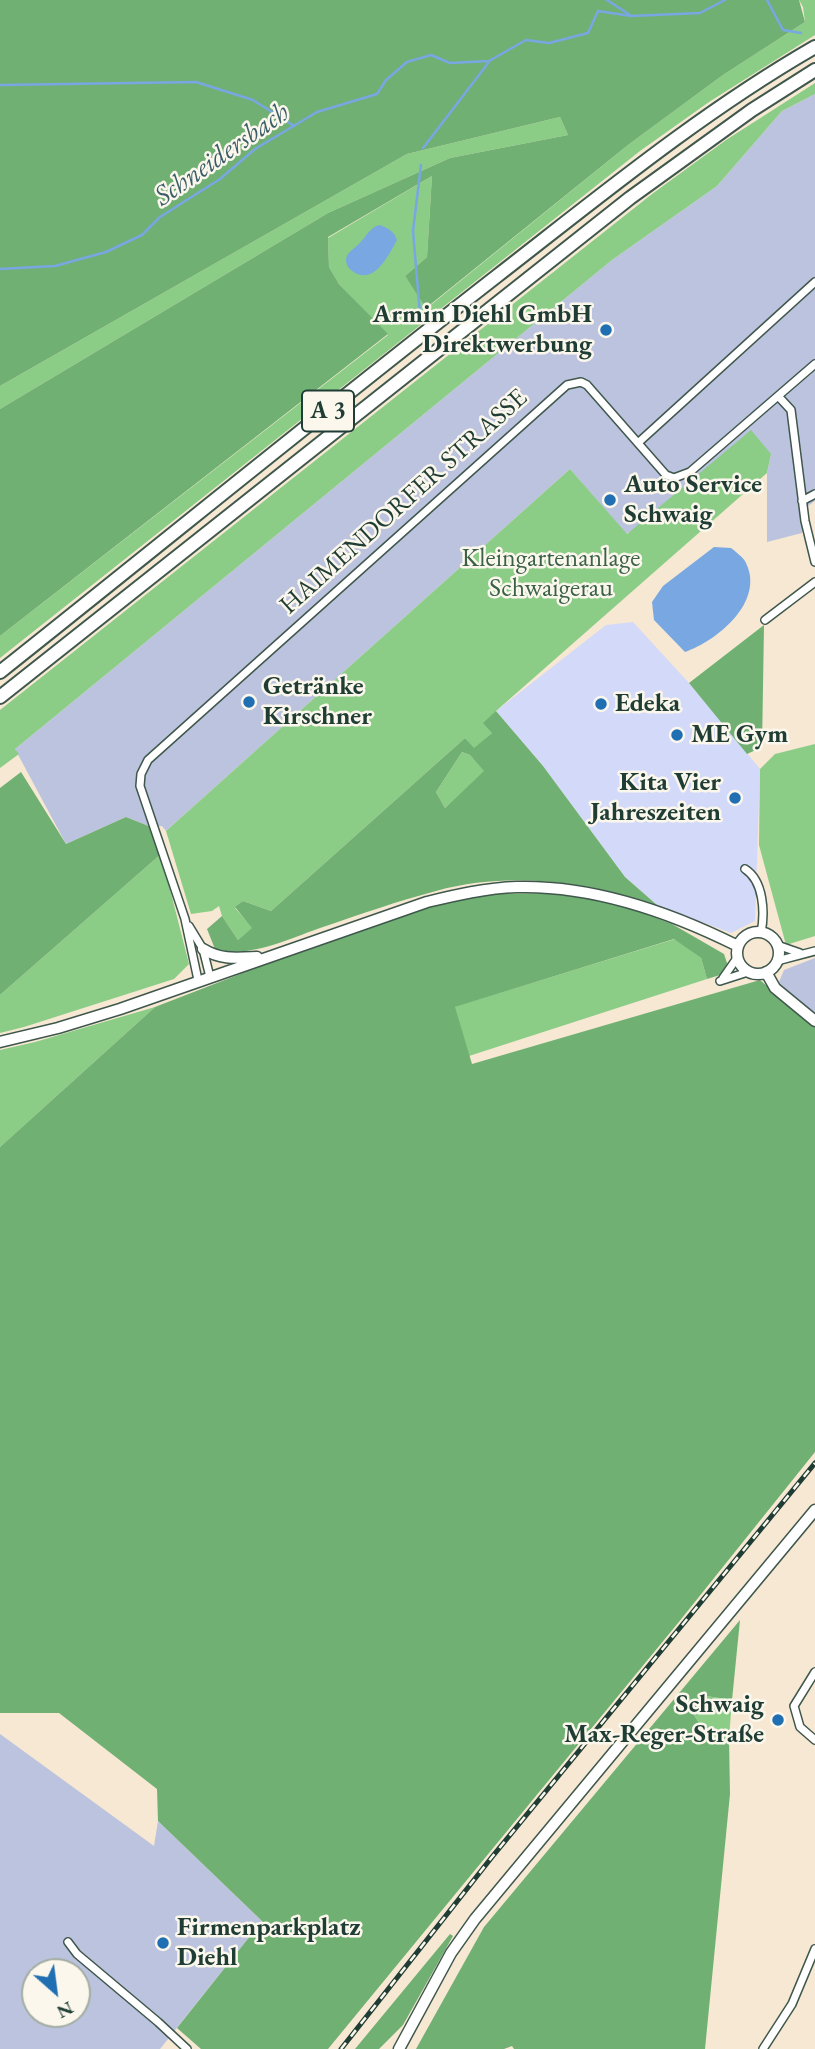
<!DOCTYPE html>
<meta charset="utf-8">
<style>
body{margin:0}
#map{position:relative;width:815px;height:2049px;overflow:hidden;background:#f6e8d2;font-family:"EB Garamond",serif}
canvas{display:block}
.north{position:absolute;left:21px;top:1958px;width:70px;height:70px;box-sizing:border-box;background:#fbf7ec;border:2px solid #a3ada2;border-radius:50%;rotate:152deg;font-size:19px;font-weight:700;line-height:28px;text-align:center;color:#1f3d34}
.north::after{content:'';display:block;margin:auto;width:24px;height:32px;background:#1f6fb2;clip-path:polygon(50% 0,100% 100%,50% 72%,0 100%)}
</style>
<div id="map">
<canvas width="815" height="2049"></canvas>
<div class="north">N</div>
</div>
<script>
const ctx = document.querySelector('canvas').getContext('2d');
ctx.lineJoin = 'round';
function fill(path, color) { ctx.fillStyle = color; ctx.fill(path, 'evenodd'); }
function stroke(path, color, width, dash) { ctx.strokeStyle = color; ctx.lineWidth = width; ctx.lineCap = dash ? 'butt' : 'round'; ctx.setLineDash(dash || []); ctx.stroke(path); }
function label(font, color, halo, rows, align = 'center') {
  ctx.font = font + ' "EB Garamond",serif'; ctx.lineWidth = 5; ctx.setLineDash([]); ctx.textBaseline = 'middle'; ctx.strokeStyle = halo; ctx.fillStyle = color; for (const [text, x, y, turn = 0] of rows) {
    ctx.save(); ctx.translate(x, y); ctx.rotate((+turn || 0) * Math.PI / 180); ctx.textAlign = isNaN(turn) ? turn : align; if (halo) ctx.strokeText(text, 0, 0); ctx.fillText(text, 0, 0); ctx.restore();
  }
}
const built = new Path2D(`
 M633,622L689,683L760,769L755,921L731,933L657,905L625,877L543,766L496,711L606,625Z`);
const industrial = new Path2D(`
 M815,94V501L808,506L802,533L767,542V473L771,454L626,534L570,469L166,831L162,826L151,827L126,817L66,844L15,749L612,260L717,186L782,111Z
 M815,958V1014L784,989L779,982L784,970Z
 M0,1734L154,1846L158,1821L262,1921L160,2049H0ZM35,1972H77V2014H35Z`);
const green = new Path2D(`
 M799,0H815V35L709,102L640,151L0,658V636L388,335L339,284L329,267L328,238L432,176L427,257L405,276L427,308L628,145L723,75L805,22L803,7Z
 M815,83V94L782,111L717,186L612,260L15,749L19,754L0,768V710L652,194L726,140Z
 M560,117L568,135L450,158L328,213L0,409V386L407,154Z
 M751,430L771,454L767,473L496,711L492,733L474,749L465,738L271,911L243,901L235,908L253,928L238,940L222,916L219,906L212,911L191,914L166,831L570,469L627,534Z
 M815,744V936L786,945L759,845L760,769L775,754Z
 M462,752L470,755L485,771L445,808L436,792Z
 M161,854L189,964L174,979L24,1027L0,1033V995Z
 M675,939L701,958L707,979L469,1056L454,1007Z
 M155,1007L0,1147V1050L35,1042Z
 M706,1696L732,1700L729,1738L711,1742L694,1715Z`);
const forest = new Path2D(`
 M0,0H799L805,22L723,75L628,145L426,308L405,276L427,257L432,176L328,237L329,267L339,284L388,334L0,636V409L328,213L450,158L568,135L560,117L407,154L0,386Z
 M764,625L762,747L747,754L689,683Z
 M496,711L543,766L625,877L657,905C586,881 508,871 436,891C398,901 361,914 323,927C290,938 250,959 215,949L207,929L222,916L238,940L252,928L235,907L243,901L271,911L465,738L474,748L492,733L483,723ZM462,752L470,755L484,771L445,808L436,792Z
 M21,772L66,844L126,817L151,827L161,854L0,995V788Z
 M568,893L632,909L672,924L724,954L730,972L707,979L701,958L674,939L455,1007L472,1064L760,980L815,1027V1452L678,1623L328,2049H201L177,2028L262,1921L158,1821L157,1789L59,1713H0V1147L155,1007L320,943L433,905L491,894Z
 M740,1620L732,1700L706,1696L694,1715L711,1742L729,1738L730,1794L705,2049H514L512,2046L504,2049H416L484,1927Z
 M450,1934L453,1936L403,2025L379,2049H355Z`);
const water = new Path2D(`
 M379,225C388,228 393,230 397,240C391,251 382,269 370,274C359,279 340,267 348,254C351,250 356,247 360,243C366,236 370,228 379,225Z
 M714,547L731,548C736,552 744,558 746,563C765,602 717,641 685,652L654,620L652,602L663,586Z`);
const stream = new Path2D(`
 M607,0L630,15
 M767,0L783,30L801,33
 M0,85L196,82L253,100L294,126
 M423,148L489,62
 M0,269L55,266L106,252L142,235L160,217L220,179L255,149L317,112L377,94L386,80L407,62L431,55L450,63L489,61L526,40L549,43L588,33L598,11L631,16L700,13L725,0
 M420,314L413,231L421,165`);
const street = new Path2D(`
 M778,396L791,410L805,521L815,562
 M639,442L815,282
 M802,501L815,494
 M765,620L815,582
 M745,869C764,881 765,913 761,933
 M189,926L203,949L210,977
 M777,945L800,953
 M777,961L815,951
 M723,978L737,958
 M198,980L185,919L140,786L141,774L148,760L567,385L581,382L587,385L666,475L674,478L690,472L815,364
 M720,981L748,972
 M815,1672L794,1706L800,1727L815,1740
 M68,1942L77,1954L158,2022L187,2049
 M763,2049L792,2004L815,1949`);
const secondary = new Path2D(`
 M737 953a21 21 0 1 1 42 0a21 21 0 1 1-42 0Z
 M203,949C221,960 236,958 257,957
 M766,972L775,988L815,1021
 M0,1042L58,1028L120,1009L427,902C456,895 486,888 517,887C594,885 670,912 738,946
 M399,2049L451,1953L475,1919L815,1510`);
const highway = new Path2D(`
 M0,672C166,540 330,406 497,276C600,196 702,112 815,47
 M0,697L630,198L752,110L815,70`);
const rail = new Path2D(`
 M341,2049L492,1857L815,1463`);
const markers = [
 [606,330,7,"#1f6fb2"],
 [610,500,7,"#1f6fb2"],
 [249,702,7,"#1f6fb2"],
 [601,704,7,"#1f6fb2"],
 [677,735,7,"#1f6fb2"],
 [735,798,7,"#1f6fb2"],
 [778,1720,7,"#1f6fb2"],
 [163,1943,7,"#1f6fb2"]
];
const shields = [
 [328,411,52]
];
const shieldNames = [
 ["A 3",328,411]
];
const poiNames = [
 ["Armin Diehl GmbH",592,315,"right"],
 ["Direktwerbung",592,345,"right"],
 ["Auto Service",624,485],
 ["Schwaig",624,515],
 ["Getränke",263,687],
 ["Kirschner",263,717],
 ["Edeka",615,704],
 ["ME Gym",691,735],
 ["Kita Vier",721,783,"right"],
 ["Jahreszeiten",721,813,"right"],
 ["Schwaig",764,1705,"right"],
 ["Max-Reger-Straße",764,1735,"right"],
 ["Firmenparkplatz",177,1928],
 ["Diehl",177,1958]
];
const streetNames = [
 ["HAIMENDORFER STRASSE",404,502,-42]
];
const parkNames = [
 ["Kleingartenanlage",551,559],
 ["Schwaigerau",551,589]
];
const waterNames = [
 ["Schneidersbach",222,155,-35]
];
fill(built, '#d3d9f9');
fill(industrial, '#bcc3de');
fill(green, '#8bcd86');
fill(forest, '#70b073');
fill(water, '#78a7e2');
stroke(stream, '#78a7e2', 2.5);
stroke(street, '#3f574c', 10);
stroke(secondary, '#3f574c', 13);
stroke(highway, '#3f574c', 16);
stroke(street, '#fff', 7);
stroke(secondary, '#fff', 10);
stroke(highway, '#fff', 12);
stroke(rail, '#1f3d34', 5);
stroke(rail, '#fbf7ec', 2.5, [8]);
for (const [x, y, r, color] of markers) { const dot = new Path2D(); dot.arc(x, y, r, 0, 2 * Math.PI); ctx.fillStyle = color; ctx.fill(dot); stroke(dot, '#fbf7ec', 2.5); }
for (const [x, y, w] of shields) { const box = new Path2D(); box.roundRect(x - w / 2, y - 20.5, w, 41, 5); ctx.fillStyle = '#fbf7ec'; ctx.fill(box); stroke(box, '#1f3d34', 2); }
label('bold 24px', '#1f3d34', null, shieldNames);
label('bold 26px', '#1f3d34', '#fbf7ec', poiNames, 'left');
label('26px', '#1f3d34', '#fbf7ec', streetNames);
label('26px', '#3a6148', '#fbf7ec', parkNames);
label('italic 28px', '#3a5d68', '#fbf7ec', waterNames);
</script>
